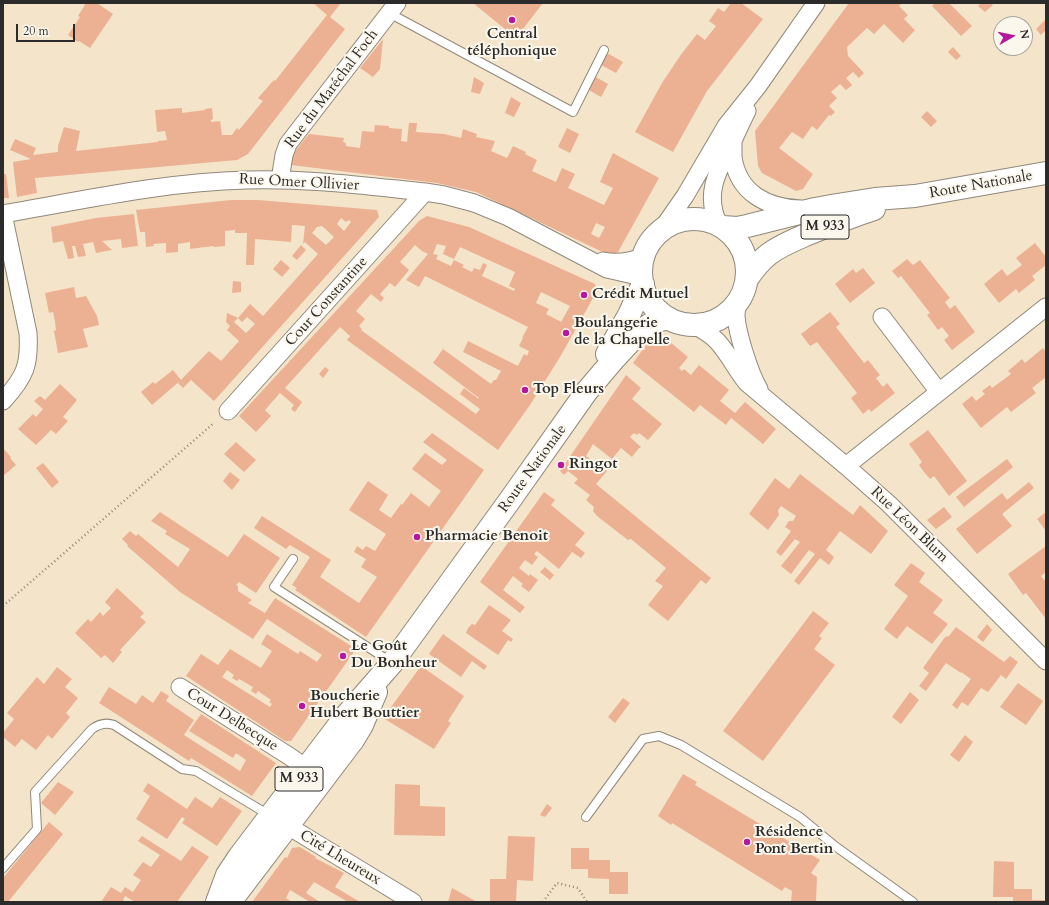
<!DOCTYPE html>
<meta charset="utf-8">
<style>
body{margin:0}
#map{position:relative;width:1049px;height:905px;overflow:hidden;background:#f4e4ca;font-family:Cardo,serif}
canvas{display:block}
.frame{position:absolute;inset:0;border:4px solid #2b2b2b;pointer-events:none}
.north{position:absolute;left:993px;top:16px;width:40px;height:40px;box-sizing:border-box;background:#fbf7ec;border:1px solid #a8a59f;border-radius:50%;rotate:81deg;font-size:11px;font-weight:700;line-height:16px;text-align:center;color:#2b2b2b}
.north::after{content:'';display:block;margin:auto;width:14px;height:18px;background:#b5179e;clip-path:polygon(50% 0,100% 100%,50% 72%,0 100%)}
.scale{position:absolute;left:16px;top:24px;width:59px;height:18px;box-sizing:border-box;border:2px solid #2b2b2b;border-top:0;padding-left:5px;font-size:12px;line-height:14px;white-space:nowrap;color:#2b2b2b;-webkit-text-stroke:3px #fbf7ec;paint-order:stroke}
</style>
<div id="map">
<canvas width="1049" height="905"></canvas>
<div class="frame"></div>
<div class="north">N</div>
<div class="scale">20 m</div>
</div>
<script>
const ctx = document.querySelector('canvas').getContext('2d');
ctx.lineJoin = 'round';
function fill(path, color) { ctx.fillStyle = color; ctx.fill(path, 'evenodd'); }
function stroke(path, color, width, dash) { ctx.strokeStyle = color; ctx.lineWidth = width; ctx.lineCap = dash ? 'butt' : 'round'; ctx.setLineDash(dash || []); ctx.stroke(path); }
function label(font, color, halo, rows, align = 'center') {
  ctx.font = font + ' Cardo,serif'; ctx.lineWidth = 4; ctx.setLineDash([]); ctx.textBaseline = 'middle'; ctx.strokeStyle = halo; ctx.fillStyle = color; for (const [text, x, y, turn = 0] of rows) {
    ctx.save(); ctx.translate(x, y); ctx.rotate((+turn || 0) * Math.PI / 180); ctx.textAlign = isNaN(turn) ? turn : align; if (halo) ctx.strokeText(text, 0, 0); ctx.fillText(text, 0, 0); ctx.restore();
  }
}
const building = new Path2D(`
 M86,3H97L113,14L90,48L79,41L78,42L68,35L80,17L78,16Z
 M313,3H341L330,17L345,29L248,154L237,160L35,178L37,193L17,197L13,162L31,159L10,150L15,139L36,148L33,155L58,152V146L64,127L80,131L76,151L158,142V141L167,140L165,131L157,132L155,110L182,108V113L205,110V109L212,108L213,119L211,120V122L220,121L222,135H232L237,128L239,130L263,101L258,98L274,80L275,81L327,15Z
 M473,3H543L516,38Z
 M731,3H741L763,19L707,91L673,152L635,132L662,83L680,56L697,34L705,40L716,26L709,21L718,8L724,12Z
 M849,3H902L899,6L908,15L904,19L915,30L903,43L884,24L874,34L867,28L847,47L848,56L864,73L859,78L853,72L846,78L852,85L846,90L840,84L831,92L837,98L829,106L835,112L831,116L829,115L817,130L812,126L803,139L792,132L779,148L813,174L803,189L796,191L762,173L758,166L755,131Z
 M935,3H949L972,26L961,36L932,6Z
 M981,3H991L993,5L985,12L978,6Z
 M1046,19V30L1041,35L1036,29Z
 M383,39L380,69L373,77L360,68Z
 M953,47L961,56L956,60L948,52Z
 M607,53L623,62L616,73L601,65Z
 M594,76L608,84L601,97L587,89Z
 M474,77L484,83L480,94L471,92Z
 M511,97L521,103L514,117L505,113Z
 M927,111L937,121L931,127L921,117Z
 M409,123H417L416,132L444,134L461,138L463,129L477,134L476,137L495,141L491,151L507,158L513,146L526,152L525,154L537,160L532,171L556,182L562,168L575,174L568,188L604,205L613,188L600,182L613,153L659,178L618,252L609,255L476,192L437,183L291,165V156L309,134L344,138L343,142L346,143V146L360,148L362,131L374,132L375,125L389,126V128L402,129L401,141L407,142ZM596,223L605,227L599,238L591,234Z
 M567,128L579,134L570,153L558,147Z
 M3,174H6L9,198H3Z
 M231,200H258L377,210L379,217L214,401L191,380L183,388L178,383L209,351L221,361L239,341L227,330L230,326L226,322L227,313L238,318L234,322L246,333L255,324L247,317L242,322L238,318L250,304L263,316L318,254L305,242L303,244L305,226L292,225L291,242L255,239L254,265H246L247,233H235V230L225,231V246L214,247L213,246L190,249V242L178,244V252L166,253V243L153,244L154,246L146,247L145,232H140L136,210ZM341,218L346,222L349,220L351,222L344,231L337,224ZM322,226L334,237L326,245L312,233L317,227Z
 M134,214L138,246L122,248L121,239L102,241L112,250L96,253L93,242L83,244L86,256L78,257L75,246H72L74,258L68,259L63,241L53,243L51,227L96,218Z
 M427,216L469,227L595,284L597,291L560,357L530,405L498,450L347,340L350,336L340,327L285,388L302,402L295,412L291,409L294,405L280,393L265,410L271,416L256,432L239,416L419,221ZM437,244L446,246L443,254L454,259L460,247L515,272L509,286L515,289L514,291L482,276L487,265L483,263L480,270L474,268L472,272L462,267L464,265L454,260L451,266L436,259L438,255L433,254ZM415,245L422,251L428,254L406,280L419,287L425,276L528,327L522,338H523L519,346L529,351L527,356L524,354L518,366L468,341L463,352L501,371L496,380H494L491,384L443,349L433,363L479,398V399L464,388L460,394L480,409L476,414L361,330L362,329L359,326L365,319L356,311L371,294L381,302L384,298L380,294L390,283L395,287L409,270L400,262ZM541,292L570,306L561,322L546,314L549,309L536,303Z
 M1035,243L1046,257V265L1032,276L1035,280L1019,293L1016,289L999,303L984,284L1002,269L1007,276L1022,265L1016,258Z
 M301,245L306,250L297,260L292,256Z
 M907,259L913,265L920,260L950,298L945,302L950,309L955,305L975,332L952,350L944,340L949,336L942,327L938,330L927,315L930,313L901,276L898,278L892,271Z
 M281,260L290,268L282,277L273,269Z
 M863,268L875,283L850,303L835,284L853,269L856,273Z
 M233,281L241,282V292L232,293Z
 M74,287L76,298L86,296L97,316L99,325L83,329L88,347L58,353L54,331L56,330L55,322L53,312L49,313L45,293Z
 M830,312L840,324L836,327L864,363L868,360L880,375L876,378L883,387L887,383L895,393L871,412L869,409L863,414L851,398L857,393L817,342L810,346L801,334Z
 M658,332L688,357L679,368L682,371L684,369L691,375L699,365L729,390L720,401L735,413L745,402L776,429L763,444L731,418L726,425L700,405L694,412L633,363L654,334Z
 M1043,348L1046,352V377L1032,388L1036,393L1011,412L1007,407L981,428L962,404L972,396L976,401L985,394L982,391L990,385L992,388L1011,374L1008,371L1022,359L1025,363Z
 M325,367L329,370L323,378L319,374Z
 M173,370L181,380L152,405L141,392L153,382L155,384Z
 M626,375L641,388L632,399L662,424L648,440L639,433L637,435L634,433L630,437L641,447L640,448H639L632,457L621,448L612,459L593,444L586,456L607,471L596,484L711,578L706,584L701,580L668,621L648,605L663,586L655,581L666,568L631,539L628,540L597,516L593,511L594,507L586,500L590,495L574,483L578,479L568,471L564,475L560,471Z
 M60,384L77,400L63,417L68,421L56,434L51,430L36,445L18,429L33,414L36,417L43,409L34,401L40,396L45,400Z
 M928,430L967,481L949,496L934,476L930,479L924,472L919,465L922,462L909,444Z
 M432,433L484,470L366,637L295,590L297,588L292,585L310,557L290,545L286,549L254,528L262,516L331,560L320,577L359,603L377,577L361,567L366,559L354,552L357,546L363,550L366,546L375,551L386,534L349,510L368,481L388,495L379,510L391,518L401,504L402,505L411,493L429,507L441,491L412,469L425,453L442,465L447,460L423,442Z
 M236,442L256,460L244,472L224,454Z
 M3,448L11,457L10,458L16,465L3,476Z
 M1007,459L1013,467L964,507L956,497Z
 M43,463L59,482L52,488L36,468Z
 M230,472L240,480L232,490L223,481Z
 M800,474L853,515L860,505L888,531L871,554L840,531L826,550L834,557L829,565L820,558L799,585L794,581L815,554L809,550L791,574L781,566L800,542L795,539L781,556L776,552L791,531L785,527L789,521H793L796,516L781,506L778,510L779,515L768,530L749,514L775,478L789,489Z
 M1029,482L1034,488L1002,514L1012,526L977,554L956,529L1002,493L1007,500Z
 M544,492L555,500L551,505L585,533L575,545L585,553L581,558L572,552L559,569L537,551L534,554L538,557L532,565L525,560L519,568L529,576L530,574L538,580L529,592L521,586L523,584L513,576L503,590L525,607L520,613L480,582Z
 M944,507L952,517L936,529L927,520Z
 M160,512L228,557L244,534L280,558L256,593L239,582L236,585L238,586V591L252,600L248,603L265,613L275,598L356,649L291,741H285L186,676L201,654L218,665L230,649L261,668L272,651L261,644L267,634L298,654L300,651L317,662L322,655L267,619L253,639L180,592L127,546L128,545L122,539L130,531L136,536L138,534L178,567L190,549L165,534L167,531L151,521ZM227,670L234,675L232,678L237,681L239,679L253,687L251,691L256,694L258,691L271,700L269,702L272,704L270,707L222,677Z
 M1046,512V531L1037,519Z
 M1046,546V572L1041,576L1044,580L1046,579V619L1026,593L1023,595L1008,574Z
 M911,563L925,573L919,582L943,600L933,613L948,624L932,644L907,626L897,639L884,629L908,596L894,585Z
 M545,567L554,575L550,580L540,572Z
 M117,588L144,613L140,617L146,622L120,650L122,652L113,663L105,655L101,658L75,633L88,619L91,622L100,612L103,616L111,608L105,602Z
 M489,605L511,620L502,631L513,639L511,642L508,640L498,655L466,633L468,628L472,624L475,625Z
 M813,611L829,623L819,636L822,638L814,649L835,665L763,761L723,731Z
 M987,624L992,630L983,642L977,637Z
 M956,627L1004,662L1010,656L1018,662L1006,679L1001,675L988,692L981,688L968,706L962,702L957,709L952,705L971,679L961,672V673L946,663L926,691L919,686L929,673L923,668L945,637L949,636Z
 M443,634L487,666L484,670L472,661L461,677L429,654Z
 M421,666L464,696L448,721L451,723L434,749L383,718Z
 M57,667L72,679L65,687L78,698L66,713L70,717L52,739L48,735L36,750L22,739L15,747L3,737V733L14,719L7,713L37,677L44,684Z
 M1018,683L1043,701L1026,725L1000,707Z
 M109,687L136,704L142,695L153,703L161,691L169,696L166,701L194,720L184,735L240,771L246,760L236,753L233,758L189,731L201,714L276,763L252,796L191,758L189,761L99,703Z
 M910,692L919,700L901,724L892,717Z
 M623,698L630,703L615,723L608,717Z
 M965,735L973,742L959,762L950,755Z
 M683,774L697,782L695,785L820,860L811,873L817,877L816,902H791L792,891L785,887L782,891L672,823L671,825L658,816Z
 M58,782L74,792L55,815L41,803Z
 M148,783L187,809L195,797L212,808L220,797L242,811L217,846L182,823L185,819L182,817L167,839L136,819L150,796L143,791Z
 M395,784L420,785V806L445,807V836L394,835Z
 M547,804L552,808L545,817L540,815Z
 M49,822L63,834L8,902H3V878Z
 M142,836L181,861L192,846L209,857L177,902H135L125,896L123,900L126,902H101L111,887L121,893L125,887L133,892L141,880L133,875L143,862L151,867L160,855L138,841Z
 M508,836L535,837L533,881L517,880L516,902H490V879H506Z
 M300,847L316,857L315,858L344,873L335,887L360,902H348L314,882L306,893L320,902H310L290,890L286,898L292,902H252L285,857L287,858L292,848Z
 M571,848H589V860H610V872H628V894H609V879L588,878V869H571Z
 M994,861L1014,862V889H1032V900H1046V902H1013V897H993Z
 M452,888L477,902H448Z`);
const path = new Path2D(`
 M3,606L214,423
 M543,902L557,883L578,888L587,902`);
const service = new Path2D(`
 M389,13L573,112L604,50
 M293,559L274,587L391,662
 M586,817L643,739L659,736L681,745L800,817L835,846L913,902
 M3,868L37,829L35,792L92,729C99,724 106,722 114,725L182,769L196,771L269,815`);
const minor = new Path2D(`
 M733,141C733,146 733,151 733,157C738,193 767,208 801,209
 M280,180L284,155L288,144L397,3
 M3,214C84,200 164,182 246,180C306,178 366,186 425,192L444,195L474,203L508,217L607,269L642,277
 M719,225C704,195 717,172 731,145C736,134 741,123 747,111
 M662,229L685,196L726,126L758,86L816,3
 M603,261C617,264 630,262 644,256
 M737,303C737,308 736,312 736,316C737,333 750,374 759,389
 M882,317L939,392
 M693,325C702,329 710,334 717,341C729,354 736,370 747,383L846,466L889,504L1046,661
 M3,401C25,377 30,365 28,333L3,214
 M228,411L425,192
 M846,466L1046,307
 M180,687L289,756L316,775
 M288,826L413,902`);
const primary = new Path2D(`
 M641 272a53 53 0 1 1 106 0a53 53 0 1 1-106 0Z
 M723,227L737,228L747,226L815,209L837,205L875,199L915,196L1046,173
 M747,279C753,270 760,261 769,254C781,245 794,240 808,234C830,225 852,216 874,209
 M607,354L629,315L643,284
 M217,902L227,875L239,857L345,717L392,663L510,500L587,391L615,358L640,331L654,322L668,318
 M230,902L353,740L362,725L376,692`);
const markers = [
 [512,20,4,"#b5179e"],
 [584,295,4,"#b5179e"],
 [566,333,4,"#b5179e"],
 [525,390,4,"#b5179e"],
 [561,465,4,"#b5179e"],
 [417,537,4,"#b5179e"],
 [343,656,4,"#b5179e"],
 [302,706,4,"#b5179e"],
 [747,842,4,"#b5179e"]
];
const shields = [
 [825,227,48],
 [299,779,48]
];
const shieldNames = [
 ["M 933",825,227],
 ["M 933",299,779]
];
const poiNames = [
 ["Central",512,35,"center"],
 ["téléphonique",512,52,"center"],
 ["Crédit Mutuel",592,295],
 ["Boulangerie",574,324],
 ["de la Chapelle",574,341],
 ["Top Fleurs",533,390],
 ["Ringot",569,465],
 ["Pharmacie Benoit",425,537],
 ["Le Goût",351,647],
 ["Du Bonheur",351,664],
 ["Boucherie",310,697],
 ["Hubert Bouttier",310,714],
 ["Résidence",755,833],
 ["Pont Bertin",755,850]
];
const streetNames = [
 ["Rue du Maréchal Foch",332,89,-53],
 ["Rue Omer Ollivier",299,183,3],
 ["Route Nationale",981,185,-10],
 ["Cour Constantine",327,302,-48],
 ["Route Nationale",533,469,-54],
 ["Rue Léon Blum",909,525,44],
 ["Cour Delbecque",232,720,32],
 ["Cité Lheureux",340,858,31]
];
fill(building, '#ecb192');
stroke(service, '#90887a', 10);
stroke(minor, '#90887a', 19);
stroke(primary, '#90887a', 24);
stroke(path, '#90887a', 2.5, [1, 3]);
stroke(service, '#fff', 8);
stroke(minor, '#fff', 17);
stroke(primary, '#fff', 22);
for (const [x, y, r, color] of markers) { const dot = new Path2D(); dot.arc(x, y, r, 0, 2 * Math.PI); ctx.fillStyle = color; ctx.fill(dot); stroke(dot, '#fbf7ec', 1.5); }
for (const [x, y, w] of shields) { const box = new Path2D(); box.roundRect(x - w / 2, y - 12, w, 24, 3); ctx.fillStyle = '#fbf7ec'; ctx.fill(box); stroke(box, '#2b2b2b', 1); }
label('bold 14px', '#2b2b2b', null, shieldNames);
label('bold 15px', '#2b2b2b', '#fbf7ec', poiNames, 'left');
label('15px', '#2b2b2b', '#fbf7ec', streetNames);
</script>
